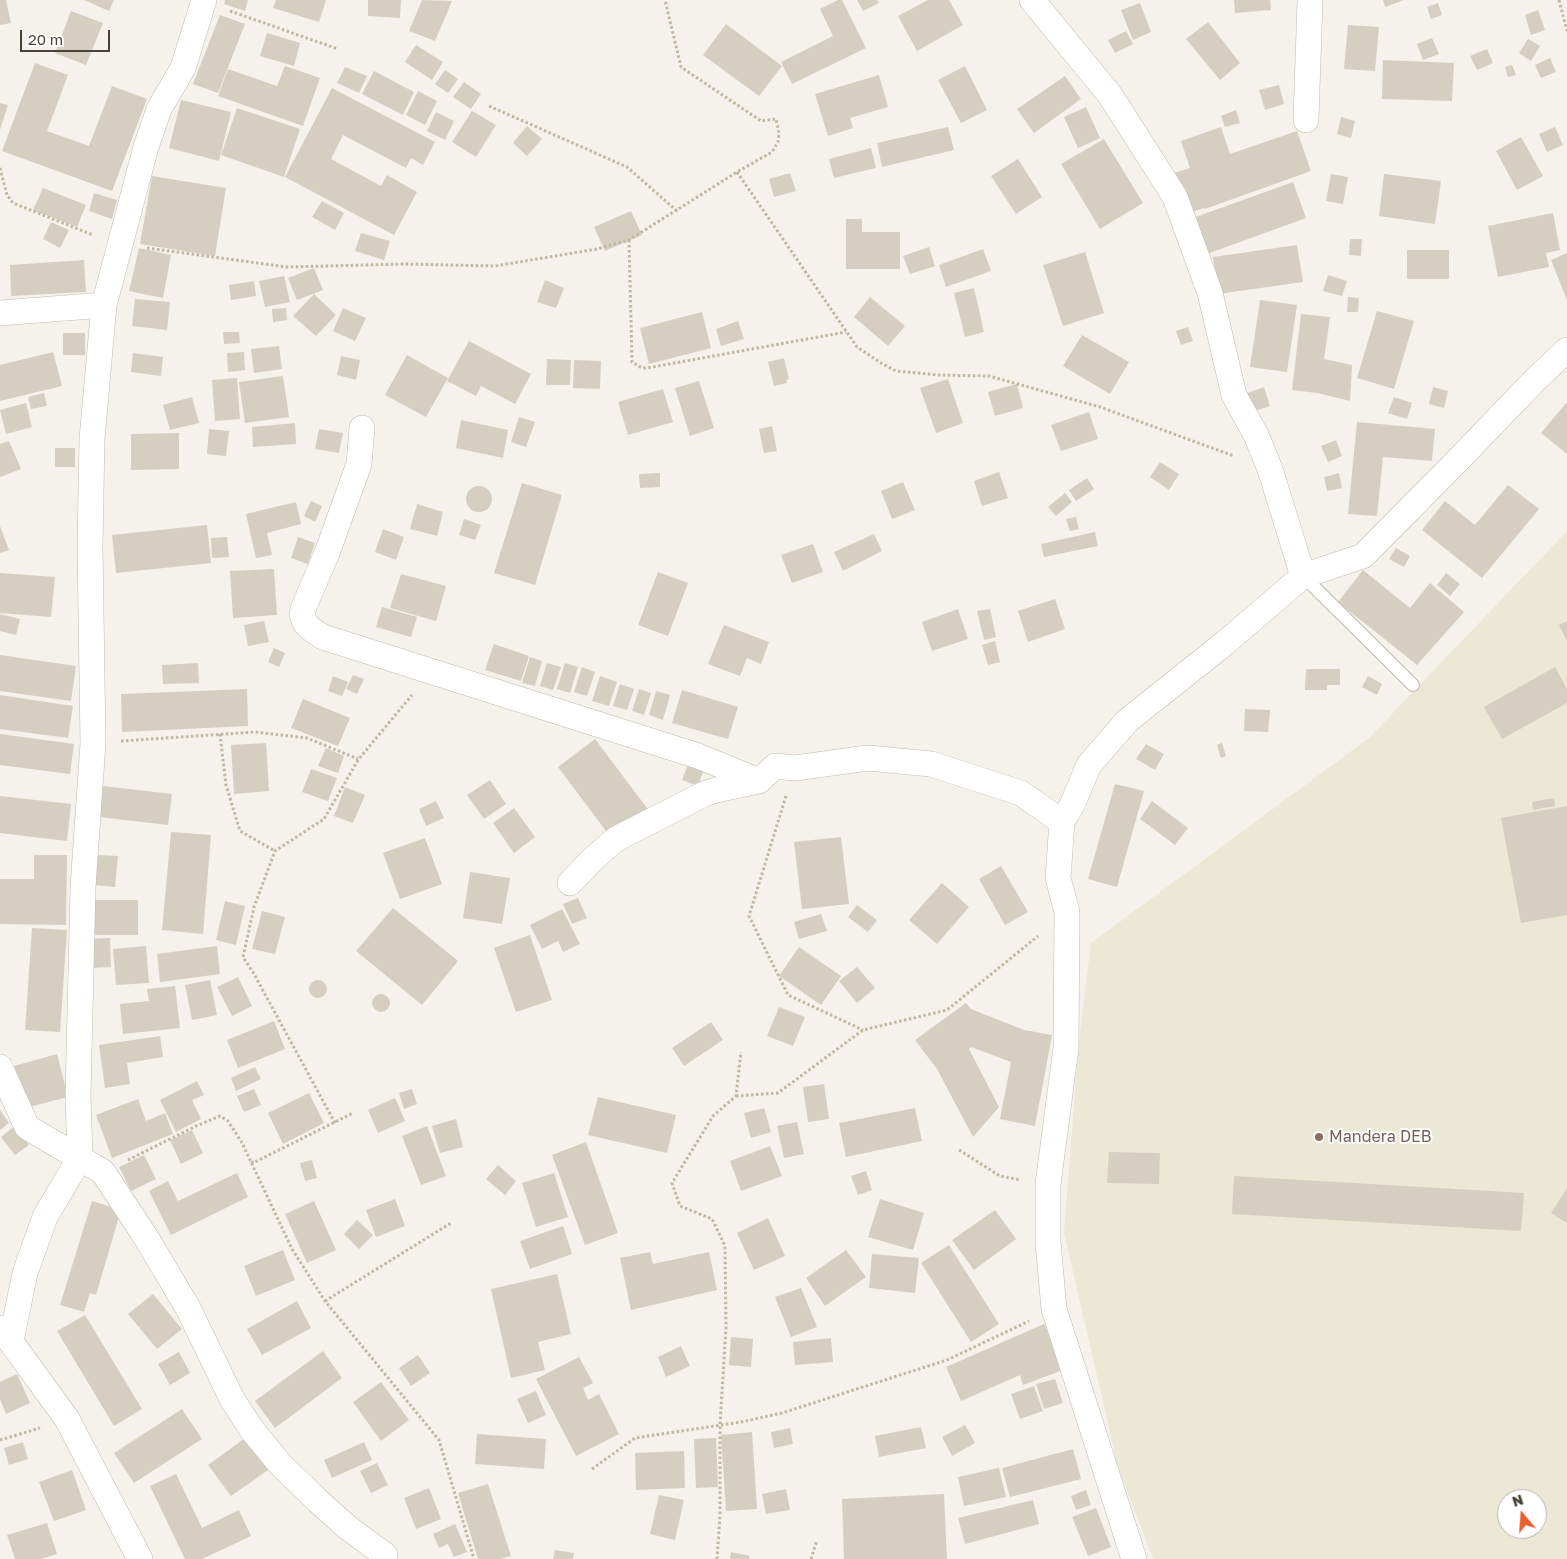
<!DOCTYPE html>
<style>
body{margin:0}
#map{position:relative;width:1567px;height:1559px;overflow:hidden;background:#f4f2ea;font-family:"Golos Text",sans-serif}
canvas{display:block}
.north{position:absolute;left:1497px;top:1489px;width:50px;height:50px;box-sizing:border-box;background:#fff;border:1px solid #b5b4b0;border-radius:50%;rotate:342deg;font-size:14px;font-weight:700;line-height:20px;text-align:center;color:#474339}
.north::after{content:'';display:block;margin:auto;width:18px;height:22px;background:#e6622f;clip-path:polygon(50% 0,100% 100%,50% 72%,0 100%)}
.scale{position:absolute;left:20px;top:30px;width:90px;height:22px;box-sizing:border-box;border:2px solid #474339;border-top:0;padding-left:6px;font-size:15px;line-height:18px;white-space:nowrap;color:#474339;-webkit-text-stroke:4px #fff;paint-order:stroke}
</style>
<div id="map">
<canvas width="1567" height="1559"></canvas>
<div class="north">N</div>
<div class="scale">20 m</div>
</div>
<script>
const ctx = document.querySelector('canvas').getContext('2d');
ctx.lineJoin = 'round';
function fill(path, color) { ctx.fillStyle = color; ctx.fill(path, 'evenodd'); }
function stroke(path, color, width, dash) { ctx.strokeStyle = color; ctx.lineWidth = width; ctx.lineCap = dash ? 'butt' : 'round'; ctx.setLineDash(dash || []); ctx.stroke(path); }
function label(font, color, halo, rows, align = 'center') {
  ctx.font = font + ' "Golos Text",sans-serif'; ctx.lineWidth = 4; ctx.setLineDash([]); ctx.textBaseline = 'middle'; ctx.strokeStyle = halo; ctx.fillStyle = color; for (const [text, x, y, turn = 0] of rows) {
    ctx.save(); ctx.translate(x, y); ctx.rotate((+turn || 0) * Math.PI / 180); ctx.textAlign = isNaN(turn) ? turn : align; if (halo) ctx.strokeText(text, 0, 0); ctx.fillText(text, 0, 0); ctx.restore();
  }
}
const education = new Path2D(`
 M1567,531V1559H1153L1118,1467L1064,1233L1079,1041L1091,943L1369,738ZM1507,1499H1537V1529H1507Z`);
const building = new Path2D(`
 M0,0H6L11,23L0,25Z
 M84,0H114L109,11Z
 M225,0H248L245,11L224,4Z
 M276,0H326L319,22L273,8Z
 M368,0H401L400,18L368,16Z
 M422,0L452,1L435,41L409,31Z
 M838,0H842L866,48L792,84L781,62L833,36L820,9Z
 M857,0H877L879,3L863,11Z
 M928,0H949L963,25L917,51L898,16Z
 M1234,0H1270L1271,10L1235,13Z
 M1383,0H1404L1385,7Z
 M1140,3L1151,32L1133,40L1121,10Z
 M1438,3L1442,15L1431,19L1427,7Z
 M1538,10L1545,30L1531,35L1525,15Z
 M71,11L103,23L86,65L55,53Z
 M220,15L245,24L218,93L193,84Z
 M1208,22L1240,63L1220,80L1186,39Z
 M726,24L782,66L759,96L703,55Z
 M1348,25L1379,27L1375,71L1344,69Z
 M1126,31L1133,44L1115,53L1108,40Z
 M267,33L300,43L294,66L260,56Z
 M1432,38L1439,54L1423,60L1417,44Z
 M1528,39L1540,46L1531,61L1519,53Z
 M416,45L443,62L432,80L405,62Z
 M1487,49L1493,63L1477,70L1470,56Z
 M1550,58L1556,72L1541,78L1535,65Z
 M1383,60L1454,63L1452,101L1382,99Z
 M35,63L68,75L47,131L89,146L112,86L147,99L112,191L2,151Z
 M1512,65L1516,75L1508,77L1505,67Z
 M285,66L320,78L303,126L218,96L228,69L277,86Z
 M965,66L987,110L961,123L938,80Z
 M345,67L367,76L359,93L337,83Z
 M445,70L458,79L448,93L435,84Z
 M374,71L414,92L403,115L362,94Z
 M879,75L888,107L850,118L853,128L828,136L815,94Z
 M1065,76L1081,99L1034,133L1017,109Z
 M464,82L481,94L471,109L453,97Z
 M1279,85L1284,104L1265,110L1259,90Z
 M332,88L435,142L423,165L411,158L406,168L343,135L331,159L381,186L387,175L417,192L394,235L285,177Z
 M418,91L437,101L425,125L406,115Z
 M181,100L231,112L219,161L169,148Z
 M0,103L8,105L0,130Z
 M1086,107L1100,138L1078,148L1064,117Z
 M237,108L300,129L284,177L221,155Z
 M1236,110L1240,123L1225,127L1221,116Z
 M472,111L496,125L476,157L452,142Z
 M436,112L454,121L445,140L427,131Z
 M1341,117L1355,121L1351,138L1337,134Z
 M527,126L542,139L527,156L513,143Z
 M948,127L954,150L882,167L877,143Z
 M1221,127L1230,154L1297,131L1311,171L1205,209L1204,208L1188,213L1174,173L1190,168L1181,141Z
 M1555,127L1563,145L1547,152L1539,134Z
 M1521,137L1543,176L1517,190L1496,151Z
 M1104,139L1143,203L1100,229L1061,164Z
 M871,148L876,168L834,178L829,159Z
 M1018,159L1042,197L1016,214L991,176Z
 M790,173L796,191L774,197L769,179Z
 M1331,174L1348,177L1343,204L1326,201Z
 M1384,174L1441,181L1435,224L1379,216Z
 M152,176L226,188L215,256L140,244Z
 M1293,182L1306,218L1207,254L1193,218Z
 M43,188L86,205L77,227L33,210Z
 M94,193L117,200L112,219L89,211Z
 M322,201L344,213L335,230L312,217Z
 M631,211L642,235L605,251L594,227Z
 M1553,213L1560,250L1546,253L1549,267L1498,277L1488,226Z
 M846,219H862V232H900V269H846Z
 M51,222L69,230L60,248L43,239Z
 M361,233L390,241L384,260L355,251Z
 M1350,239H1362L1361,256L1349,255Z
 M1297,245L1303,282L1218,294L1213,257Z
 M929,247L935,266L910,274L903,256Z
 M139,248L171,255L163,298L129,291Z
 M983,249L991,271L946,287L939,265Z
 M1407,250H1449V279H1407Z
 M1085,252L1104,313L1063,326L1043,265Z
 M1567,253V300L1551,260Z
 M84,260L86,292L11,296L10,265Z
 M314,268L323,290L297,300L288,278Z
 M1328,275L1347,281L1342,296L1323,291Z
 M284,276L290,302L265,307L259,281Z
 M545,280L564,288L556,308L537,302Z
 M254,281L256,296L231,300L229,285Z
 M974,288L984,332L965,337L954,293Z
 M314,294L336,315L316,336L293,316Z
 M870,297L905,326L888,346L854,317Z
 M1348,297L1359,298L1358,312H1347Z
 M135,299L170,302L167,330L132,326Z
 M1260,300L1297,305L1287,372L1250,367Z
 M286,308L287,320L273,322L272,309Z
 M343,308L366,318L355,341L333,331Z
 M1377,311L1414,321L1394,389L1357,378Z
 M702,312L711,348L649,364L640,328Z
 M1301,314L1330,317L1324,359L1352,365L1350,401L1317,393L1292,390Z
 M738,321L744,339L721,346L716,329Z
 M1188,327L1193,341L1181,345L1176,331Z
 M223,332H239L240,343L224,344Z
 M63,333H85V355H63Z
 M1082,335L1129,362L1110,394L1063,366Z
 M469,341L531,374L515,404L481,386L476,396L447,381Z
 M279,346L282,369L254,373L251,349Z
 M53,352L62,386L0,401V365Z
 M244,352L245,370L228,372L227,353Z
 M133,353L163,357L161,376L131,372Z
 M407,355L448,378L426,417L385,395Z
 M341,356L360,360L356,380L337,375Z
 M784,358L789,379L786,380L787,383L774,386L768,362Z
 M547,359L571,360L570,385H546Z
 M574,360L601,361L600,389L573,388Z
 M283,376L289,417L245,423L239,382Z
 M237,378L240,419L215,421L212,380Z
 M948,379L963,423L936,433L920,388Z
 M699,381L714,428L690,436L675,388Z
 M1017,384L1023,408L995,416L988,392Z
 M1264,387L1270,406L1248,413L1242,395Z
 M1433,387L1448,391L1444,408L1429,404Z
 M663,389L673,422L628,435L618,402Z
 M44,393L47,406L31,409L28,397Z
 M192,397L199,423L170,430L163,405Z
 M1394,397L1412,403L1407,419L1388,413Z
 M1567,402V454L1541,433Z
 M26,403L32,427L6,434L0,410Z
 M1089,412L1098,439L1061,451L1051,425Z
 M519,417L535,422L526,447L511,442Z
 M461,420L508,430L503,458L456,448Z
 M1357,422L1435,429L1432,461L1383,457L1377,516L1348,514Z
 M295,423L296,444L253,447L252,427Z
 M772,426L777,451L764,453L759,429Z
 M209,429L229,431L226,456L207,454Z
 M319,429L343,433L339,453L315,449Z
 M179,433V469L131,470V434Z
 M1336,440L1342,456L1328,462L1321,446Z
 M9,441L21,469L0,477V444Z
 M55,448H75V467H55Z
 M1160,462L1179,474L1169,490L1150,477Z
 M999,472L1008,498L982,506L974,481Z
 M660,473V487L640,488L639,474Z
 M1339,473L1342,488L1327,491L1324,477Z
 M1087,478L1094,489L1076,501L1069,490Z
 M903,482L915,510L892,519L881,491Z
 M522,483L562,495L535,585L494,573Z
 M1508,485L1539,509L1482,578L1422,530L1445,501L1475,525Z
 M466 499a13 13 0 1 1 26 0a13 13 0 1 1-26 0Z
 M1065,493L1072,502L1056,516L1048,507Z
 M311,501L322,506L315,522L304,516Z
 M296,502L301,524L267,533L272,555L256,558L246,514Z
 M417,504L443,512L437,536L410,529Z
 M1076,517L1079,529L1070,531L1066,519Z
 M464,519L481,525L475,540L459,535Z
 M207,525L211,563L116,573L112,535Z
 M0,526L9,550L0,553Z
 M383,529L404,537L396,560L375,552Z
 M1095,532L1098,546L1044,557L1041,544Z
 M874,534L882,551L843,571L834,552Z
 M227,537L229,557L212,558L211,538Z
 M298,537L315,543L308,564L291,558Z
 M813,544L823,572L792,583L781,555Z
 M1396,548L1410,556L1404,567L1389,559Z
 M274,569L277,615L233,618L230,571Z
 M1363,570L1410,608L1430,583L1464,612L1417,665L1338,602Z
 M658,572L688,583L668,636L638,625Z
 M0,573L55,577L51,617L0,613Z
 M1446,573L1460,584L1450,596L1437,585Z
 M401,574L446,586L436,621L390,608Z
 M1055,599L1065,629L1028,642L1018,611Z
 M382,607L417,617L411,637L376,627Z
 M958,609L968,639L932,651L922,622Z
 M990,609L996,637L984,640L977,611Z
 M0,614L20,619L16,635L0,631Z
 M264,621L269,642L248,646L244,625Z
 M1567,621V641L1559,625Z
 M724,625L769,642L761,664L747,658L740,676L708,664Z
 M995,641L1000,662L988,665L982,645Z
 M494,644L529,656L521,681L485,670Z
 M274,648L285,653L279,667L268,662Z
 M0,655L76,666L71,701L0,691Z
 M530,657L542,661L535,686L522,683Z
 M198,663L199,683L163,684L162,665Z
 M547,663L561,667L553,690L540,686Z
 M565,663L578,667L570,693L557,689Z
 M582,667L595,672L587,696L574,692Z
 M1555,667L1567,689V703L1502,739L1484,707Z
 M1306,669H1340V685H1327V690H1305Z
 M353,675L364,679L357,694L346,689Z
 M333,676L348,682L342,696L328,691Z
 M600,676L617,682L609,706L592,701Z
 M1368,676L1382,684L1377,695L1362,687Z
 M620,684L634,689L627,710L613,706Z
 M247,689L248,726L122,732L121,694Z
 M639,689L651,693L644,715L632,711Z
 M682,690L738,707L728,739L672,723Z
 M656,691L670,695L663,720L649,715Z
 M0,695L73,706L68,738L0,729Z
 M303,699L350,718L338,746L291,728Z
 M1245,709L1270,710L1268,732L1244,731Z
 M0,734L74,744L70,774L0,765Z
 M595,739L650,812L612,839L558,767Z
 M266,743L269,791L234,794L231,745Z
 M1222,743L1226,756L1221,758L1217,745Z
 M1146,744L1164,754L1155,770L1136,759Z
 M326,748L344,756L338,773L318,766Z
 M690,760L705,766L698,786L682,780Z
 M311,769L337,778L328,801L302,792Z
 M490,780L506,804L484,819L467,795Z
 M1115,784L1144,791L1117,887L1088,879Z
 M103,786L172,794L168,825L99,817Z
 M345,787L365,795L353,823L334,816Z
 M0,796L71,804L67,841L0,833Z
 M1554,798L1555,806L1533,810L1532,802Z
 M436,801L444,818L426,826L419,809Z
 M1152,801L1188,828L1175,845L1140,819Z
 M1567,806V915L1521,923L1501,818Z
 M514,808L535,837L514,853L493,823Z
 M171,832L211,835L203,934L162,930Z
 M841,837L849,904L802,909L794,842Z
 M425,838L442,884L400,899L383,853Z
 M34,855H67L66,925L0,924V879H34Z
 M97,855L118,856L115,887L94,885Z
 M1001,866L1028,912L1005,925L979,879Z
 M470,872L510,878L502,924L463,918Z
 M942,883L969,907L937,944L909,920Z
 M578,898L587,918L572,924L563,904Z
 M95,900H138V935H95Z
 M225,901L245,906L236,945L216,940Z
 M857,905L877,920L868,932L848,917Z
 M393,908L458,961L422,1005L356,951Z
 M562,909L580,944L563,952L558,941L542,949L530,925Z
 M262,911L285,917L275,954L252,949Z
 M821,914L827,931L799,939L794,922Z
 M32,928L67,930L60,1032L25,1030Z
 M530,935L552,1000L516,1012L494,948Z
 M110,938L111,967L89,968L88,939Z
 M146,946L149,983L116,985L113,949Z
 M217,946L220,974L160,982L157,954Z
 M799,947L841,976L821,1005L779,976Z
 M857,967L875,988L857,1003L839,981Z
 M238,977L252,1006L232,1016L217,987Z
 M210,980L217,1015L192,1020L185,985Z
 M309 989a9 9 0 1 1 18 0a9 9 0 1 1-18 0Z
 M175,986L180,1028L123,1034L120,1004L149,1001L147,989Z
 M372 1003a9 9 0 1 1 18 0a9 9 0 1 1-18 0Z
 M966,1003L971,1009L1024,1030L1052,1035L1035,1126L1000,1119L1011,1062L971,1047L969,1049L999,1107L973,1137L937,1069L915,1040Z
 M779,1007L805,1017L793,1046L767,1036Z
 M274,1021L285,1049L238,1068L227,1040Z
 M711,1022L723,1040L684,1066L672,1048Z
 M160,1036L163,1057L127,1063L130,1084L105,1088L99,1045Z
 M57,1054L68,1097L25,1108L14,1066Z
 M255,1067L261,1079L236,1091L231,1078Z
 M197,1081L204,1095L192,1100L201,1119L176,1132L160,1100Z
 M824,1084L829,1119L808,1122L803,1087Z
 M254,1089L261,1105L244,1112L237,1096Z
 M412,1089L417,1104L404,1109L399,1093Z
 M309,1093L324,1123L283,1144L268,1113Z
 M598,1097L676,1115L667,1153L588,1135Z
 M395,1098L405,1121L378,1133L368,1110Z
 M138,1099L146,1121L165,1113L173,1134L112,1158L96,1115Z
 M764,1108L771,1132L751,1138L744,1113Z
 M915,1108L922,1141L846,1157L839,1123Z
 M0,1110L9,1123L0,1130Z
 M456,1119L463,1147L440,1153L432,1126Z
 M797,1122L804,1154L784,1158L777,1126Z
 M15,1126L29,1145L15,1155L1,1137Z
 M427,1126L446,1176L421,1185L402,1136Z
 M192,1130L203,1153L181,1164L170,1140Z
 M586,1142L618,1233L585,1245L552,1155Z
 M770,1146L782,1176L741,1191L730,1161Z
 M1109,1152L1160,1153L1159,1184L1107,1183Z
 M144,1155L156,1179L131,1191L119,1167Z
 M312,1160L317,1178L305,1181L300,1163Z
 M498,1165L516,1181L505,1195L486,1179Z
 M866,1171L872,1190L858,1195L851,1176Z
 M237,1173L248,1197L171,1235L149,1191L168,1181L178,1201Z
 M554,1173L568,1217L536,1227L522,1183Z
 M1234,1176L1524,1193L1521,1231L1232,1214Z
 M1567,1188V1223L1551,1213Z
 M395,1199L405,1226L376,1237L366,1210Z
 M880,1199L924,1213L913,1250L868,1237Z
 M92,1201L121,1210L96,1295L90,1293L84,1312L60,1305Z
 M314,1201L336,1250L307,1263L285,1214Z
 M995,1210L1016,1239L974,1270L952,1240Z
 M768,1218L785,1256L754,1270L737,1233Z
 M357,1220L373,1235L359,1249L344,1234Z
 M563,1226L572,1254L530,1269L520,1241Z
 M949,1245L999,1324L971,1342L921,1263Z
 M283,1250L295,1280L256,1296L244,1266Z
 M846,1250L866,1277L825,1306L806,1278Z
 M650,1252L653,1264L709,1252L717,1290L631,1310L620,1258Z
 M872,1254L919,1258L915,1293L869,1288Z
 M557,1274L571,1334L538,1342L545,1370L511,1378L491,1289Z
 M801,1288L817,1327L791,1337L775,1297Z
 M153,1294L182,1329L157,1349L128,1314Z
 M297,1301L311,1328L262,1355L247,1329Z
 M85,1315L142,1409L114,1426L57,1331Z
 M1044,1324L1059,1358L1063,1370L1023,1385L1020,1375L961,1401L946,1367Z
 M731,1337L753,1339L751,1367L729,1365Z
 M831,1338L833,1362L795,1365L793,1342Z
 M681,1346L690,1366L666,1377L658,1357Z
 M323,1351L342,1378L275,1428L255,1401Z
 M179,1352L190,1373L170,1385L158,1364Z
 M418,1355L430,1373L411,1386L399,1368Z
 M579,1357L593,1383L583,1388L588,1400L599,1394L619,1434L576,1456L536,1379Z
 M17,1374L30,1403L6,1414L0,1399V1382Z
 M1055,1379L1063,1403L1044,1409L1036,1384Z
 M381,1382L409,1420L381,1441L353,1402Z
 M1034,1386L1043,1411L1020,1419L1011,1394Z
 M536,1391L546,1415L528,1423L517,1399Z
 M182,1409L202,1439L134,1483L114,1453Z
 M965,1425L975,1443L952,1456L942,1437Z
 M921,1427L926,1448L879,1457L875,1436Z
 M790,1428L793,1444L774,1448L771,1432Z
 M752,1432L757,1509L726,1511L721,1435Z
 M477,1434L546,1439L544,1469L475,1464Z
 M248,1436L271,1468L231,1496L208,1465Z
 M716,1438L718,1487L696,1488L694,1439Z
 M23,1442L28,1459L9,1465L4,1448Z
 M364,1442L372,1460L332,1478L324,1460Z
 M1073,1449L1081,1479L1010,1497L1002,1468Z
 M684,1451L685,1488L636,1490L635,1453Z
 M377,1463L388,1485L371,1493L360,1471Z
 M999,1468L1006,1497L964,1506L958,1477Z
 M72,1470L86,1510L54,1521L39,1482Z
 M176,1474L202,1528L239,1510L251,1536L202,1559H185L150,1486Z
 M488,1484L511,1556L500,1559H478L458,1493Z
 M429,1488L441,1519L416,1529L404,1498Z
 M786,1489L790,1510L766,1514L762,1494Z
 M1086,1490L1091,1505L1076,1510L1071,1496Z
 M944,1494L947,1559H844L842,1499Z
 M659,1495L684,1500L675,1540L650,1534Z
 M1033,1500L1039,1524L965,1544L958,1518Z
 M1096,1508L1111,1547L1088,1556L1072,1517Z
 M47,1523L57,1554L41,1559H15L7,1535Z
 M455,1524L467,1552L454,1557L448,1544L439,1548L433,1534Z
 M555,1550L574,1553L573,1559H553Z
 M731,1552L750,1556L749,1559H730Z`);
const path = new Path2D(`
 M1559,0L1567,31
 M230,11L338,49
 M489,106L627,167L677,211
 M0,168L7,195L13,203L93,235
 M737,172L857,347L881,363L896,371L939,375L989,376L1100,407L1234,456
 M629,240L632,362L642,368H647L846,332
 M147,248L287,267L405,264L495,266L597,249L629,240L737,172L772,152L778,142L779,133L776,119L761,121L681,67L665,0
 M220,734L226,785L240,831L275,851
 M121,741L255,732L307,738L358,759
 M786,796L749,916L788,995L863,1030
 M736,1096L778,1093L863,1030L947,1010L1038,936
 M335,1123L254,974L243,957L254,907L275,851L324,819L358,760L412,695
 M243,1145L292,1249L325,1301L439,1440L474,1559
 M959,1150L1000,1176L1021,1180
 M128,1160L196,1126L220,1116L228,1121L244,1146
 M252,1161L253,1163L353,1113
 M325,1301L451,1223
 M0,1440L40,1428
 M592,1469L635,1438L741,1422L782,1413L947,1360L1029,1321
 M717,1559L720,1516V1425L726,1327L725,1246L712,1219L680,1206L672,1183L713,1116L736,1096L741,1052
 M811,1559L817,1540`);
const service = new Path2D(`
 M1303,576L1413,685`);
const minor = new Path2D(`
 M1032,0L1110,95L1175,197L1210,293L1234,395L1256,435L1270,469L1303,576
 M1306,120L1310,0
 M0,313L104,305
 M362,428L359,464L327,553L303,609C300,624 312,630 323,637L698,756L759,781
 M570,883L593,859L616,839L704,794L716,790L759,781L775,766L795,768L868,758L931,764L1021,793L1062,822
 M0,1067L27,1127L103,1172L147,1239L188,1308L232,1399L252,1430L280,1464L317,1500L347,1527L385,1555
 M1,1328L67,1419L140,1559
 M11,1341L25,1273L45,1217L80,1158L78,1096L83,887L93,743L90,546L92,439L104,305L146,147L159,109L183,68L204,0
 M1134,1559L1054,1309L1048,1242V1184L1066,1048L1067,912L1058,878L1062,822L1072,805L1089,765L1127,721L1225,643L1303,576L1363,556L1459,459L1536,379L1567,350`);
const markers = [
 [1319,1137,5,"#8d6e63"]
];
const educationNames = [
 ["Mandera DEB",1329,1137]
];
fill(education, '#ebe8d6');
fill(building, '#d4cfc1');
stroke(service, '#bebbae', 14);
stroke(minor, '#bebbae', 26);
stroke(path, '#bfb8a0', 3, [2.5, 2.5]);
stroke(service, '#fff', 12);
stroke(minor, '#fff', 25);
for (const [x, y, r, color] of markers) { const dot = new Path2D(); dot.arc(x, y, r, 0, 2 * Math.PI); ctx.fillStyle = color; ctx.fill(dot); stroke(dot, '#fff', 2); }
label('16px', '#785e54', '#fff', educationNames, 'left');
</script>
